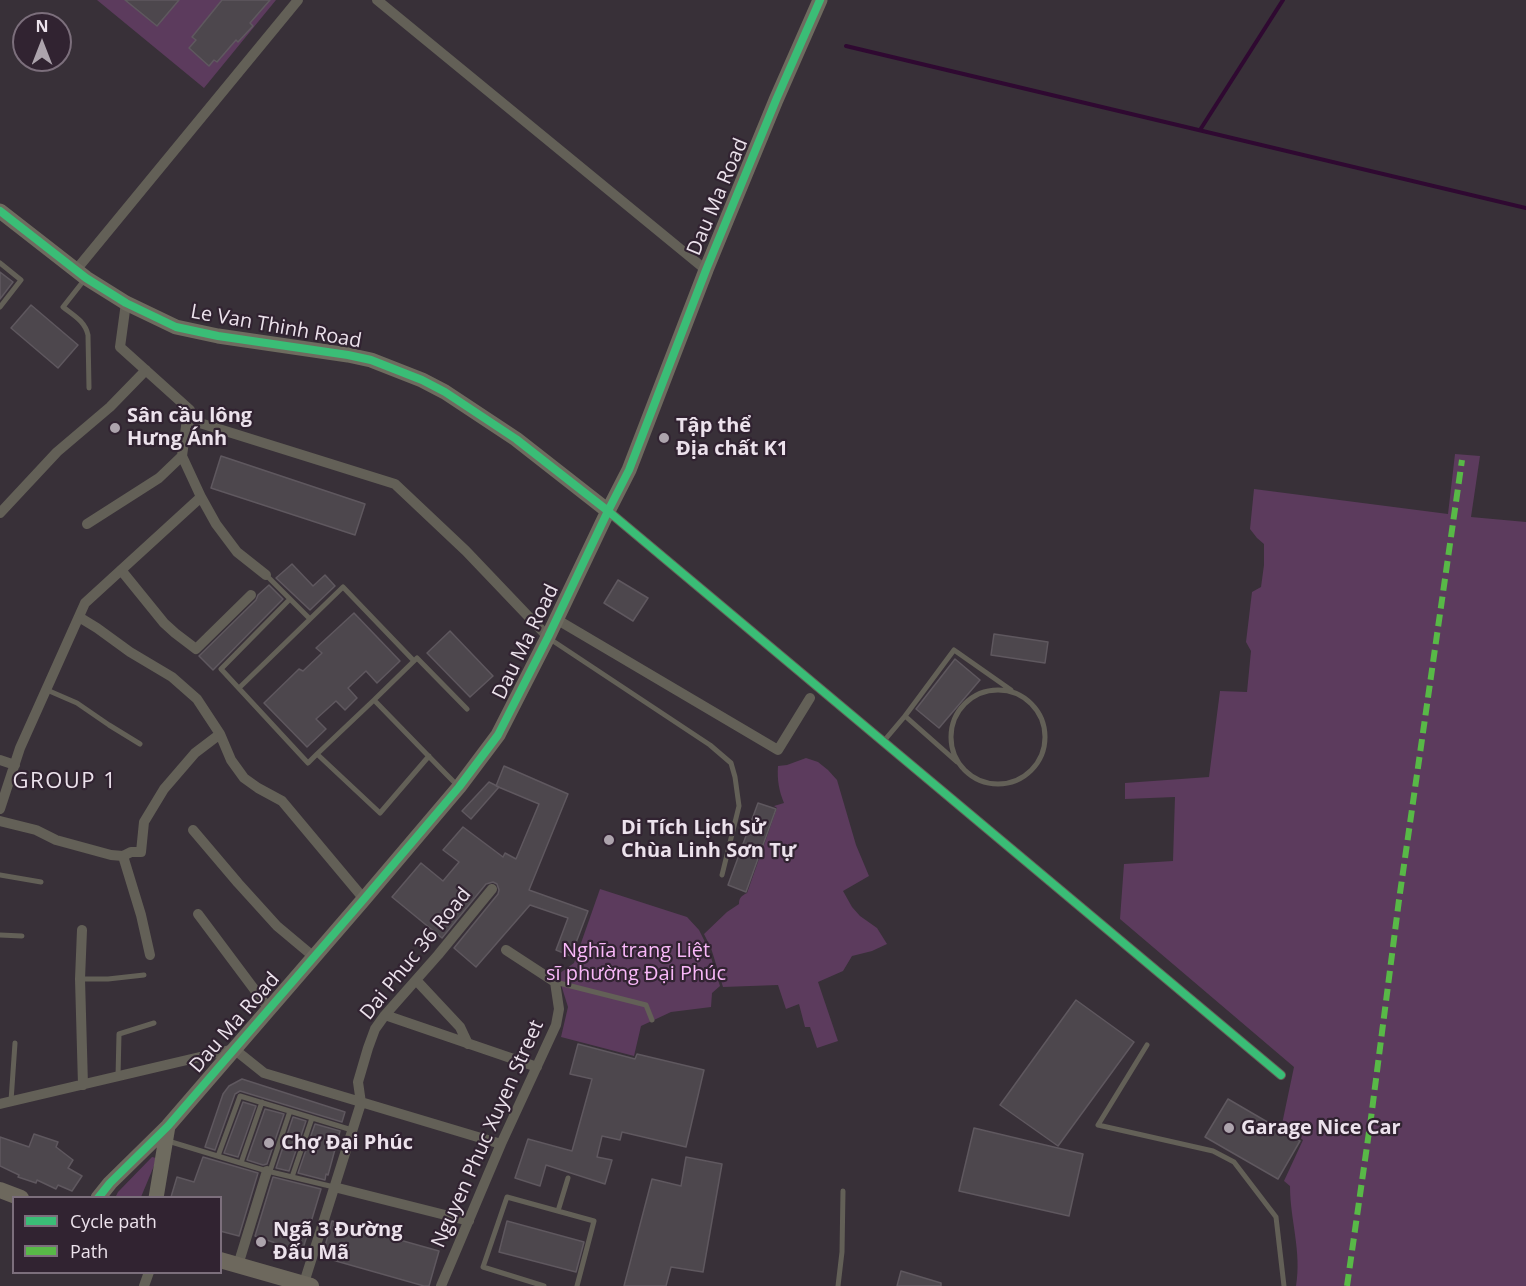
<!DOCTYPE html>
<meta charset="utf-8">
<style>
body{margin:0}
#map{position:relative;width:1526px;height:1286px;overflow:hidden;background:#383038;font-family:"Open Sans",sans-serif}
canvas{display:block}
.legend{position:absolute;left:12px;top:1196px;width:210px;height:78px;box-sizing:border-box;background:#312331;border:2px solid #7c6f7c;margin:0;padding:8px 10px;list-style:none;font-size:18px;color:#ece2ec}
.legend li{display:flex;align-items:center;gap:12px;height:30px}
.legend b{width:30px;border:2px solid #7c6f7c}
.north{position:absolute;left:12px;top:12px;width:60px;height:60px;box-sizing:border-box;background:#312331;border:2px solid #7c6f7c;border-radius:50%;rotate:0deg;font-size:16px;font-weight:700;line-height:24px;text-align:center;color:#ece2ec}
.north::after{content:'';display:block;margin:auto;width:21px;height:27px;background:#ada4ad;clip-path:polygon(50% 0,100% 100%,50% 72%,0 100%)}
</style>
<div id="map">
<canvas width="1526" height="1286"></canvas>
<ul class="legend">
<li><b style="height:8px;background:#3abd76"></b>Cycle path</li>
<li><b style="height:8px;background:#58b947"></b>Path</li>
</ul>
<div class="north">N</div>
</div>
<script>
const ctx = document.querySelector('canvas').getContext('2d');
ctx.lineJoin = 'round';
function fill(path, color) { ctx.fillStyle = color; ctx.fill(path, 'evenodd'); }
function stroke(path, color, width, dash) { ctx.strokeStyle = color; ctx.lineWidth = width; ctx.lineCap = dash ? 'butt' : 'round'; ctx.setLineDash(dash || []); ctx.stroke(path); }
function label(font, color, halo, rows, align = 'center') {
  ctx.font = font + ' "Open Sans",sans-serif'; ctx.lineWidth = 4.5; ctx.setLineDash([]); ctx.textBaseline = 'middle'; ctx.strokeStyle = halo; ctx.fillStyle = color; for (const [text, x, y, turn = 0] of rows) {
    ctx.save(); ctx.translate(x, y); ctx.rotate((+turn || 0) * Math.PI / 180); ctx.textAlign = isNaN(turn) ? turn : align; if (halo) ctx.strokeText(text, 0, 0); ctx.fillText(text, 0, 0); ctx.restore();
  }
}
const green = new Path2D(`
 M97,0H276L204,88Z
 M1455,454L1480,456L1471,517L1526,522V1286H1296C1302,1252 1290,1220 1290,1186L1284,1181L1303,1140L1282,1124L1294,1067L1120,919L1124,864L1173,861L1175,797L1125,799V783L1209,777L1220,691L1247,692L1251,651L1246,642L1252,592L1261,587L1264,565V544L1257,538L1250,529L1254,489L1448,514Z
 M806,758L818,762L828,770L837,780L856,845L869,876L843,891L852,907L860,916L877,928L887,944L872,951L852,956L843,971L818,982L838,1041L817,1048L810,1027H805L799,1004L786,1009L778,985L723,987L711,948L704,934L727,912L739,904C739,898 741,896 747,893L777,808L774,806L784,803C779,791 777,780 778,766L787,765Z
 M600,889L687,917L699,930L708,948L720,986L712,993L711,1007L671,1012L641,1026L634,1056L561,1037L568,1007L559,978L560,973L574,963Z
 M152,1157L156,1158V1161L141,1197L115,1198L118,1192Z`);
const stream = new Path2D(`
 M846,46L1526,208
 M1200,130L1283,0`);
const building = new Path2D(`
 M125,0H179L157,26Z
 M222,0H270L250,23L253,26L238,42L236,40L217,62L214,60L209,66L189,48L196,40L192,37Z
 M0,272L13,282L0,299Z
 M31,305L78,345L58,368L11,328Z
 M221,456L365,504L355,535L211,488Z
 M292,564L313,586L325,575L335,586L310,610L276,578Z
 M618,580L648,598L633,621L604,603Z
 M269,585L283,599L213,670L199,656L256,600L258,595Z
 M354,613L400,661L377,683L366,671L348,688L357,698L345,710L336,701L316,719L326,729L307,747L264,703L299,669L303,671L322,653L316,648Z
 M450,631L493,676L470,697L427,653Z
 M994,634L1048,642L1045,663L991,655Z
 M955,659L980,680L939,728L916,709Z
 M504,766L568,794L529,890L588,911L571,956L556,950L568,918L530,905L476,967L454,948L498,894L499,890L497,884L493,882L486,884L442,938L392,897L421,863L443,881L459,862L443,850L463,827L503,857L505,853L516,859L539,804L496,786Z
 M489,782L499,787L471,819L462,811Z
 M758,803L776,809L746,892L728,885Z
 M1076,1000L1134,1042L1058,1146L1000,1105Z
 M578,1044L635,1059L637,1054L704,1070L686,1147L622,1132L620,1140L602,1136L597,1157L612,1160L605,1184L546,1165L540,1186L515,1178L528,1139L572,1151L592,1079L570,1074Z
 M242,1079L345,1112L342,1122L240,1091L235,1094L215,1150L205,1147L223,1094L229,1086Z
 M1228,1099L1300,1141L1278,1179L1205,1137Z
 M243,1102L256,1106L238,1157L224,1153Z
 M265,1109L284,1114L267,1164L263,1165L247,1160Z
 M293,1117L306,1121L289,1171L276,1168Z
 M315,1124L340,1131L328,1175L326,1174L325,1180L298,1173Z
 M974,1128L1083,1154L1069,1216L959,1191Z
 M34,1134L58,1142L56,1147L73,1160L68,1168L82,1176L72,1191L58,1185L56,1189L37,1180L36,1183L18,1177L19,1175L0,1166V1137L29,1147Z
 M203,1157L258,1173L239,1236L220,1231V1197H171L177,1177L194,1182Z
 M686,1157L722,1164L703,1272L671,1267L666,1286H624L652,1179L681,1186Z
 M273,1177L321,1189L302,1252L255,1236Z
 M332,1221L439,1251L429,1286H424L322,1257Z
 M507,1221L584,1242L576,1272L499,1252Z
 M901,1271L941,1283V1286H897Z`);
const lane = new Path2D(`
 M0,263L21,280L0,307
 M85,279L63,307C73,315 85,321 88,335L89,388
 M266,575L310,619
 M290,599L221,669L308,763L317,754
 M550,639L710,745L731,763L735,777L739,806L722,875
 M239,688L343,587L414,661
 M951 737a47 47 0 1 1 94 0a47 47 0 1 1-94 0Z
 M47,690L77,703L109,725L140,744
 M374,700L417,658L467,709
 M905,716L954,650L1011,690
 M883,742L905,716L957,762
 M429,756L380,813L317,754L374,700L446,774L458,786
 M0,875L41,882
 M0,935L22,936
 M80,979H108L144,975
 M555,982L646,1005L652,1020
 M1147,1045L1098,1125L1213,1151L1234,1162L1276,1217L1284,1286
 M118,1077L119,1034L154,1023
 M11,1101L15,1043
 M168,1141L267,1171L334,1187
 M218,1156L240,1096L352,1130
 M241,1163L262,1102
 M270,1171L290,1111
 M292,1177L312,1118
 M558,1211L568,1178
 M544,1286L483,1267L507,1197L594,1221L577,1286
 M838,1286L842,1252L843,1191`);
const street = new Path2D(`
 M377,0L706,270
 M76,270L298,0
 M126,303L120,347L190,410L187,419L395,484L466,551L548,637
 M201,497L216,524L237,552L266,575
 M608,511L1281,1075
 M0,513L57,452L110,407L146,370
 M87,524L159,478L182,456
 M121,570L164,623L175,633L196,649L251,595
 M79,617L97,628L130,652L172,677L197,699L220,734L231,760L244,778L258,788L282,801L364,899
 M556,619L778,750L810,698
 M0,760L15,765
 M0,809L20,748L85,603L201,497L182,456L187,419
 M0,821L36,830L56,840L111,855L123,856
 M193,830L238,883L277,926L314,957
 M198,914L269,1009
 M82,930L80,979L83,1085
 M150,955L141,915L123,856L131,852H141L144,822L164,789L195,753L220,734
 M416,980L460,1027L468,1044
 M385,1015L537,1067
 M0,1104L234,1049L264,1073L501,1144
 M334,1187L469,1221
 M238,1265L267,1171
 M144,1286L149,1272
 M303,1286L361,1103L358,1082L368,1048L375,1029L385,1015L438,955L492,889
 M441,1286L501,1144L556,1025L559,1009L555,982L506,950`);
const secondary = new Path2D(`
 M0,211L86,278L126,303L176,327L218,336L348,355L371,360L422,380L445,392L516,439L608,511
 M98,1198L110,1183L168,1126L364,899L459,787L498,735L548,637L608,511L629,470L706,270L776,100L820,0
 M156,1198L168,1126`);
const primary = new Path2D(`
 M0,1190L21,1198
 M220,1260L311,1286`);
const quiet = new Path2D(`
 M1347,1286L1371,1118L1399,900L1462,460`);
const cycleway = new Path2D(`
 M0,211L86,278L126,303L176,327L218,336L348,355L371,360L422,380L445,392L516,439L608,511L1281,1075
 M98,1198L110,1183L168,1126L364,899L459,787L498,735L548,637L608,511L629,470L706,270L776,100L820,0`);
const markers = [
 [115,428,6,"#ada4ad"],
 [664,438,6,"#ada4ad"],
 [609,840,6,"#ada4ad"],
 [1229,1128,6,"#ada4ad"],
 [269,1143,6,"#ada4ad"],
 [261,1242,6,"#ada4ad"]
];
const streetNames = [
 ["Dau Ma Road",718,197,-67],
 ["Le Van Thinh Road",276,327,10],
 ["Dau Ma Road",526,642,-64],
 ["Dai Phuc 36 Road",416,954,-51],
 ["Dau Ma Road",235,1023,-49],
 ["Nguyen Phuc Xuyen Street",488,1134,-66]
];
const poiNames = [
 ["Sân cầu lông",127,416],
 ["Hưng Ánh",127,439],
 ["Tập thể",676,426],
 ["Địa chất K1",676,449],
 ["Di Tích Lịch Sử",621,828],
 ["Chùa Linh Sơn Tự",621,851],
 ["Garage Nice Car",1241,1128],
 ["Chợ Đại Phúc",281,1143],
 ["Ngã 3 Đường",273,1230],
 ["Đấu Mã",273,1253]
];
const parkNames = [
 ["Nghĩa trang Liệt",636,951],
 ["sĩ phường Đại Phúc",636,974]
];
const quarterNames = [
 ["GROUP 1",65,782]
];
fill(green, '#5c3b5d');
stroke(stream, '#2f0931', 4);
fill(building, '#4d474d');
stroke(building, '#5f585f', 1.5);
stroke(lane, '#636057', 5);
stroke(street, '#636057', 10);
stroke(secondary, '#6e6b5f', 15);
stroke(primary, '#6d685d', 16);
stroke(quiet, '#58b947', 6, [12, 6]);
stroke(cycleway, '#3abd76', 8);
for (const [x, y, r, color] of markers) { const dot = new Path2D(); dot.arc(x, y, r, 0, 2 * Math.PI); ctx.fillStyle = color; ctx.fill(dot); stroke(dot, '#312331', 2); }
label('20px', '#ece2ec', '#312331', streetNames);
label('bold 20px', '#ece2ec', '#312331', poiNames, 'left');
label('20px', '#f9b8f9', '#312331', parkNames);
ctx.letterSpacing = '1.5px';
label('22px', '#ece2ec', '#312331', quarterNames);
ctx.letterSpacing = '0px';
</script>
